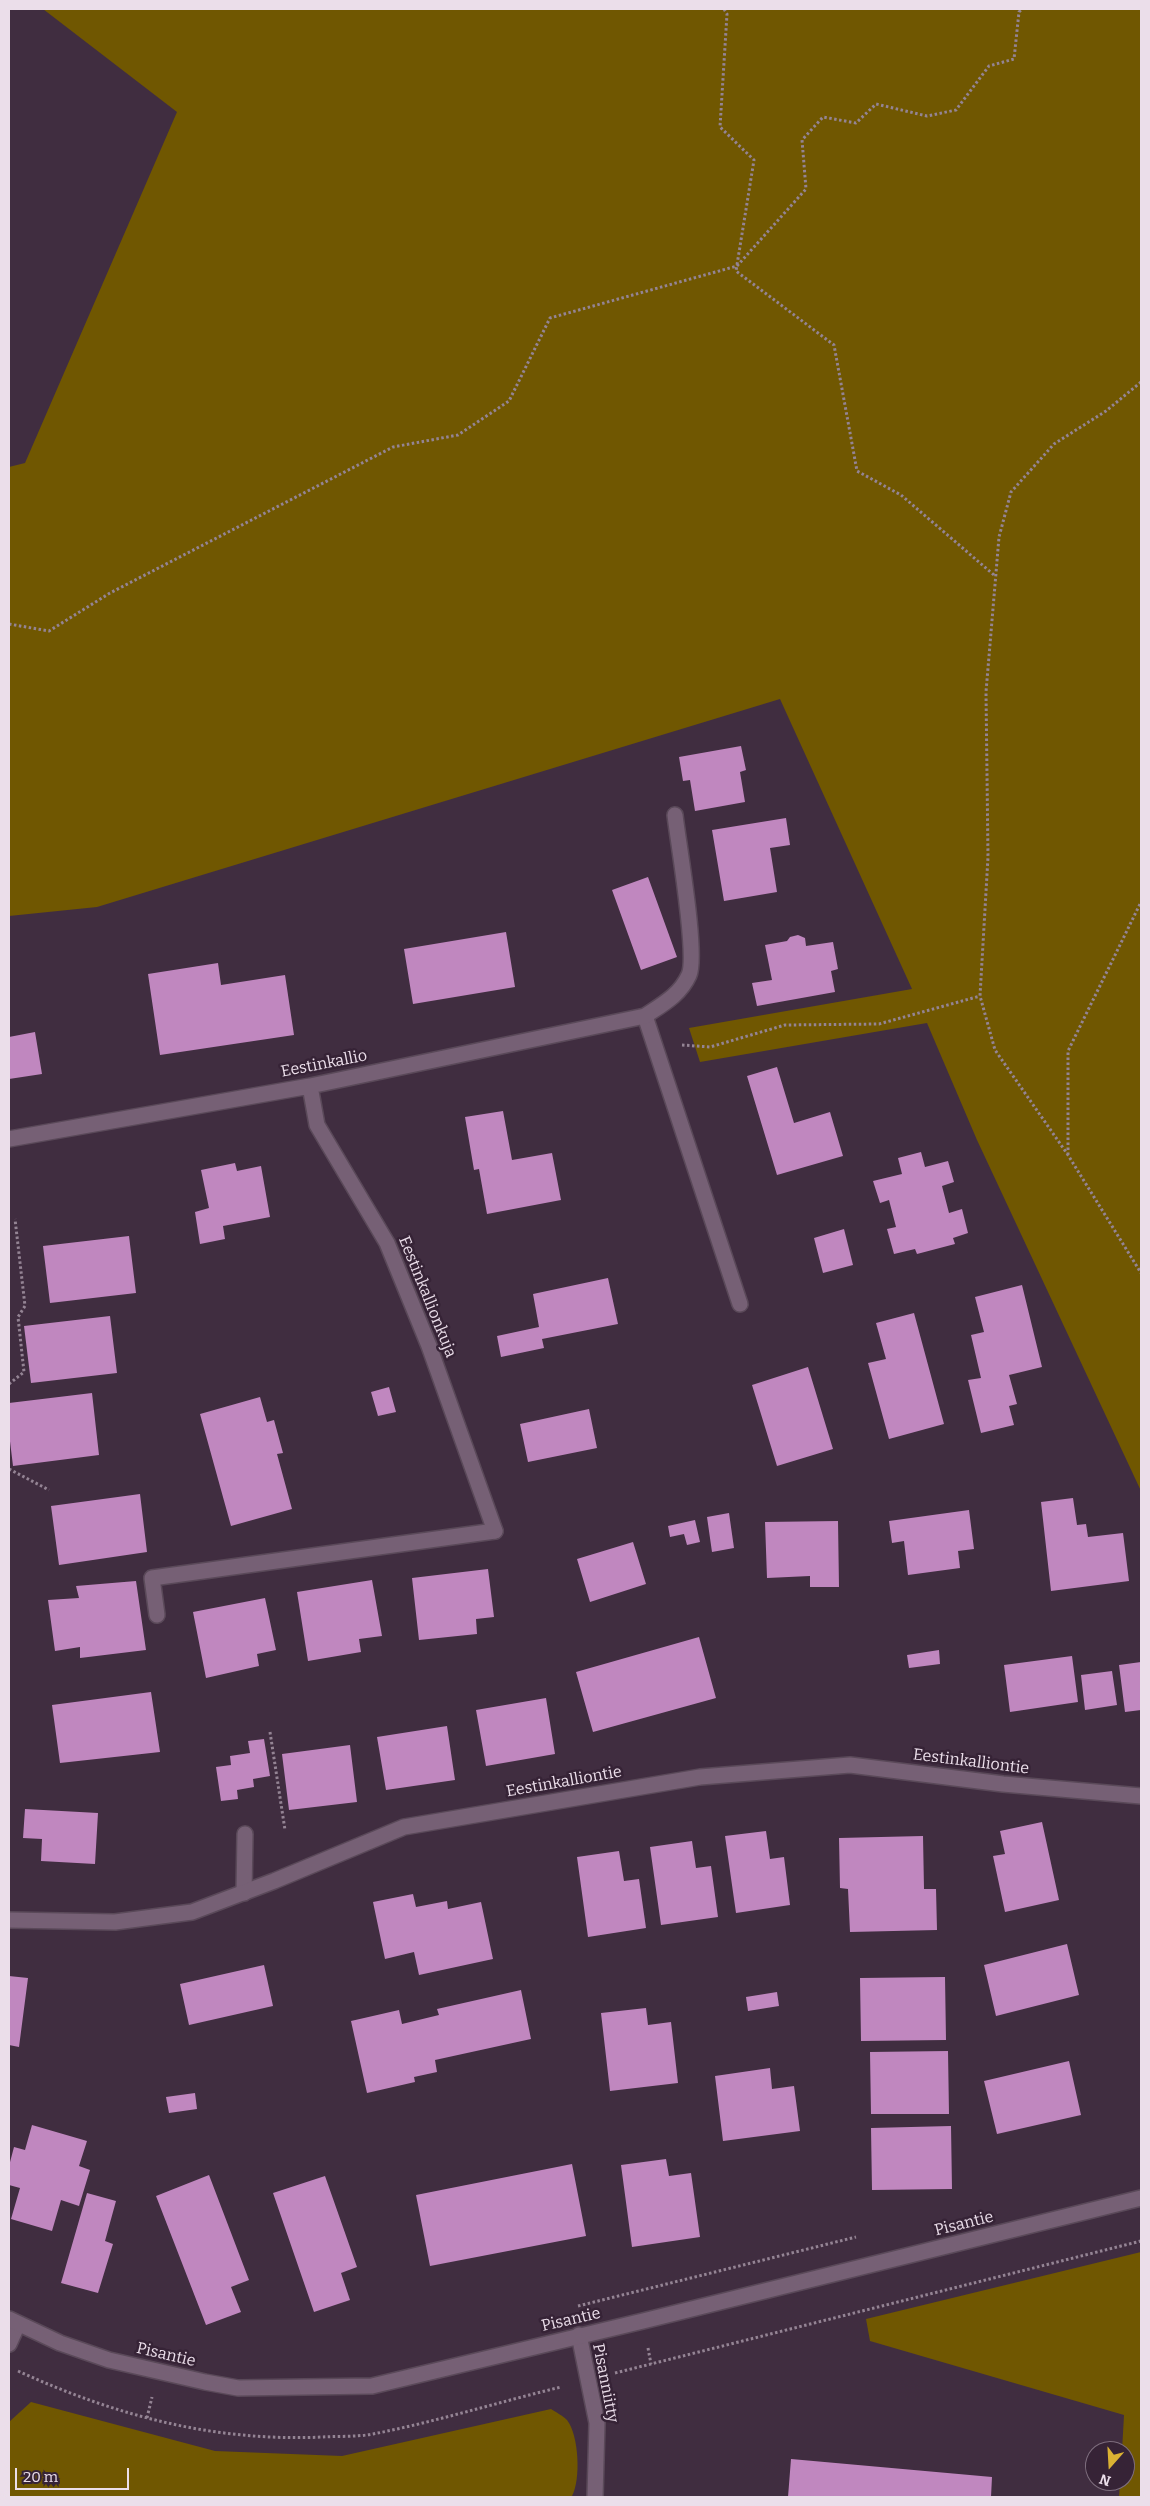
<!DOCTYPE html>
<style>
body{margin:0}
#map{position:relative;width:1150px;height:2506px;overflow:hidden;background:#402d40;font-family:Bitter,serif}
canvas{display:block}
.frame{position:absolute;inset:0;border:10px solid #ebdeea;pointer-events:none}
.north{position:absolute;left:1085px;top:2441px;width:50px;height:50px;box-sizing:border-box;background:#362336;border:1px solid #7e6e7e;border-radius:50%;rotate:199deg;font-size:14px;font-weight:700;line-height:20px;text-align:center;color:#ebdeea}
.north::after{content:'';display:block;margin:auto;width:18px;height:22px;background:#dbb233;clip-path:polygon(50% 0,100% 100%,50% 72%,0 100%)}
.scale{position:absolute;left:15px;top:2468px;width:114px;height:22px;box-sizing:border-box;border:2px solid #ebdeea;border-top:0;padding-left:6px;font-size:15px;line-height:18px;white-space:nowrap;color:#ebdeea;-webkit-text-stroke:4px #362336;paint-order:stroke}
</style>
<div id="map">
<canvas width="1150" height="2506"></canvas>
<div class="frame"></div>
<div class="north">N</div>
<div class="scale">20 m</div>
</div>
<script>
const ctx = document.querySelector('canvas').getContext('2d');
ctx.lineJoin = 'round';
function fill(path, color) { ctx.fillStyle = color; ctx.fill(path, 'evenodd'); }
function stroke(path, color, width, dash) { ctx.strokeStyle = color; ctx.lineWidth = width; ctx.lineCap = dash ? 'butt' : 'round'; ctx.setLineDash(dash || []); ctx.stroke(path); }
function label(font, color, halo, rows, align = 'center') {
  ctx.font = font + ' Bitter,serif'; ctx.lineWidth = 5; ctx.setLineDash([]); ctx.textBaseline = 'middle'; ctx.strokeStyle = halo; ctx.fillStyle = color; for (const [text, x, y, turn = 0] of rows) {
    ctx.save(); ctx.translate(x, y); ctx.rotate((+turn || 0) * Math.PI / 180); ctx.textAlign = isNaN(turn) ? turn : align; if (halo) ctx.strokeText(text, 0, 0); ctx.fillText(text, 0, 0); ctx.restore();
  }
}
const green = new Path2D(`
 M43,9H1141V1491L977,1140L927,1023L700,1062L689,1028L912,989L780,699L97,907L9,916V467L25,463L177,112Z
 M1141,2252V2497H1119L1120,2481H1125V2451H1122L1124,2415L870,2341L866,2319Z
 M31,2402L215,2451L342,2456L551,2409C556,2412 563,2416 567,2420C579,2435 581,2480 572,2496L567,2497H9V2422Z`);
const building = new Path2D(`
 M741,746L746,770L740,772L745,802L695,811L690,780L683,781L679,757Z
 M786,818L790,845L770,848L777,892L724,901L712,830Z
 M648,877L677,957L641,970L612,890Z
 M506,932L515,987L413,1004L404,949Z
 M798,935L805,938L806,946L833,942L838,969L831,971L835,992L757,1006L752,983L772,980L765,945L787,941L790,937Z
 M218,963L221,985L285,975L294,1035L160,1055L148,974Z
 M35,1032L42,1074L9,1079V1037Z
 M777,1067L794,1123L830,1112L843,1156L777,1175L747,1076Z
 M503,1111L512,1160L552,1153L561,1200L487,1214L479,1169L474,1170L465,1117Z
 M921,1152L925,1167L948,1161L954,1182L942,1186L949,1213L962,1209L968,1233L953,1238L955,1244L917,1254L915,1249L894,1254L887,1229L896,1227L889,1200L880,1203L873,1181L902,1174L898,1158Z
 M235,1163L237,1171L261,1166L270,1217L223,1226L225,1239L200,1244L195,1212L209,1208L201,1170Z
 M844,1229L853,1265L823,1273L814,1238Z
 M129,1236L136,1293L50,1303L43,1246Z
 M608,1278L618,1324L542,1339L544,1348L501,1357L497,1336L539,1327L533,1294Z
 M1022,1285L1042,1367L1009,1375L1017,1404L1009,1406L1014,1425L981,1433L968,1380L981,1378L971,1335L984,1332L975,1297Z
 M914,1313L944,1424L889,1439L868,1363L886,1359L876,1323Z
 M110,1316L117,1373L31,1383L24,1326Z
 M808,1367L833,1449L777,1466L752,1385Z
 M389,1387L396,1412L378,1416L371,1392Z
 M92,1393L99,1455L13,1466L9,1433V1403Z
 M260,1397L267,1422L274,1420L283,1453L277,1454L292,1509L231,1526L200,1414Z
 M589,1409L597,1448L528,1462L520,1424Z
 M140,1494L147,1552L59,1565L51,1506Z
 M1073,1498L1077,1525L1086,1524L1088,1537L1123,1533L1129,1581L1051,1591L1041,1502Z
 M969,1510L974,1549L958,1551L960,1568L908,1575L904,1541L892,1543L889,1521Z
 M729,1513L734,1548L712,1552L707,1517Z
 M695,1520L700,1542L687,1545L684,1534L670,1537L668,1526Z
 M838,1521L839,1587H810V1576L767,1578L765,1522Z
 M633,1542L646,1584L590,1602L577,1559Z
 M488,1569L494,1617L476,1619L477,1634L419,1640L412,1578Z
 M372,1580L382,1636L359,1639L361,1652L308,1661L297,1592Z
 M136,1581L146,1650L80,1658V1647L55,1651L48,1600L79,1598L76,1586Z
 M265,1598L276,1650L257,1654L259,1666L206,1678L193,1612Z
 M699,1637L716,1698L593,1732L576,1672Z
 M939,1650L940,1664L909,1668L907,1655Z
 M1072,1656L1078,1702L1010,1712L1004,1665Z
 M1141,1662V1710L1125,1712L1119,1665Z
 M1112,1671L1117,1705L1085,1710L1081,1675Z
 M151,1692L160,1752L60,1763L52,1705Z
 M546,1698L555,1754L486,1766L476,1710Z
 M447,1726L455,1780L386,1790L377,1737Z
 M264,1739L270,1776L253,1779L254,1787L237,1790L238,1799L221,1801L216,1767L231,1765L230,1756L250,1753L248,1741Z
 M350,1745L357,1802L289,1810L282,1754Z
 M25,1809L98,1813L95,1864L41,1861L42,1839L23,1838Z
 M1042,1822L1059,1900L1005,1912L993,1856L1005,1854L1000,1831Z
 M766,1831L770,1859L784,1857L790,1905L736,1913L725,1836Z
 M923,1836L924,1889H936L937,1930L850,1932L848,1889L840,1888L839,1838Z
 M692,1841L696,1868L711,1866L718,1917L661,1925L650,1847Z
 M619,1851L624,1881L639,1879L646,1928L588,1937L577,1857Z
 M413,1894L416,1907L447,1901L448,1909L481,1902L493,1959L419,1975L414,1952L385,1959L373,1902Z
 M1067,1944L1079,1995L996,2016L984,1965Z
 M264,1965L273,2006L189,2025L180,1984Z
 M9,1976L28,1978L19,2047L9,2045Z
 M945,1977L946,2040L861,2041L860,1978Z
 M521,1990L531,2039L435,2060L437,2072L414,2077L415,2082L367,2093L351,2021L399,2010L402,2024L439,2015L437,2009Z
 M777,1992L779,2006L748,2011L746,1997Z
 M646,2008L648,2025L671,2022L678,2083L610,2091L601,2013Z
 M948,2051L949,2114H871L870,2052Z
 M1069,2061L1081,2115L997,2134L984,2081Z
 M770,2068L772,2089L794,2086L800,2131L723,2141L715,2076Z
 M195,2093L197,2109L169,2113L166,2097Z
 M32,2125L87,2141L79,2166L90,2170L79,2206L61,2200L52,2231L11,2219L20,2188L9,2185V2166L14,2147L25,2150Z
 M951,2126L952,2189L872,2190L871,2128Z
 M666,2159L669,2176L691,2173L700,2237L632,2247L621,2165Z
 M572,2164L586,2236L430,2266L416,2195Z
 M209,2175L249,2280L231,2287L241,2312L206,2325L156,2196Z
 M325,2176L357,2267L341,2273L350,2300L314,2312L273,2193Z
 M87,2193L116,2201L105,2241L113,2244L98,2293L61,2283Z
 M791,2459L992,2477L991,2497H788Z`);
const path = new Path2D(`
 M724,9L727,14L720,127L754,160L736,271L834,345L857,471L901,495L994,575
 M1141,382L1106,411L1054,444L1011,492L999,537L986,692L988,857L980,996L995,1050L1068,1155L1141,1273
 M9,624L49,631L110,593L393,447L458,435L509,401L550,318L737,266L806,189L802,140L823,117L856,123L876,104L927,116L956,110L989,66L1014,59L1019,12L1022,9
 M682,1045L710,1047L785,1025L879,1024L980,996
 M1068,1155V1051L1141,902
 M9,1384L24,1372L18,1317L25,1306L15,1219
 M9,1469L49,1490
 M270,1732L285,1830
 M578,2306L856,2237
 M648,2348L651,2364
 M18,2371C117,2416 214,2442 323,2437C339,2436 357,2437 373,2434C435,2422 499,2402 561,2387
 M615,2373L1141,2241
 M147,2418L152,2397`);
const service = new Path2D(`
 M645,1016L740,1304
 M157,1615L152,1578L495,1531
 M244,1893L245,1834`);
const minor = new Path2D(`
 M310,1086L317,1125L387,1243L429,1346L495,1531
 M9,1139L310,1086L645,1016C663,1004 680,995 689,975C698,955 678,842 675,815
 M9,1920L115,1922L192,1912L274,1881L404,1827L700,1777L850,1765L1003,1784L1141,1796
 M579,2335L597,2423L595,2497
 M9,2344L18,2324`);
const tertiary = new Path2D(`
 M9,2319L60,2343L109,2360L205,2382L238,2388L372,2386L643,2321L1141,2198`);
const streetNames = [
 ["Eestinkallio",324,1064,-11],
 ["Eestinkallionkuja",427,1297,68],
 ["Eestinkalliontie",971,1762,7],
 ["Eestinkalliontie",564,1782,-10],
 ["Pisantie",964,2224,-14],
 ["Pisantie",571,2320,-13],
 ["Pisantie",166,2355,13],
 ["Pisanniitty",605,2383,79]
];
fill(green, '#705701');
fill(building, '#c087bf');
stroke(service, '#5a4959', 18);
stroke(minor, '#5a4959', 18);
stroke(tertiary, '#5a4959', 18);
stroke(path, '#948494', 3, [2.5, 2.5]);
stroke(service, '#766075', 15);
stroke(minor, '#766075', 15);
stroke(tertiary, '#766075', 15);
label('16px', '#ebdeea', '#362336', streetNames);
</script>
